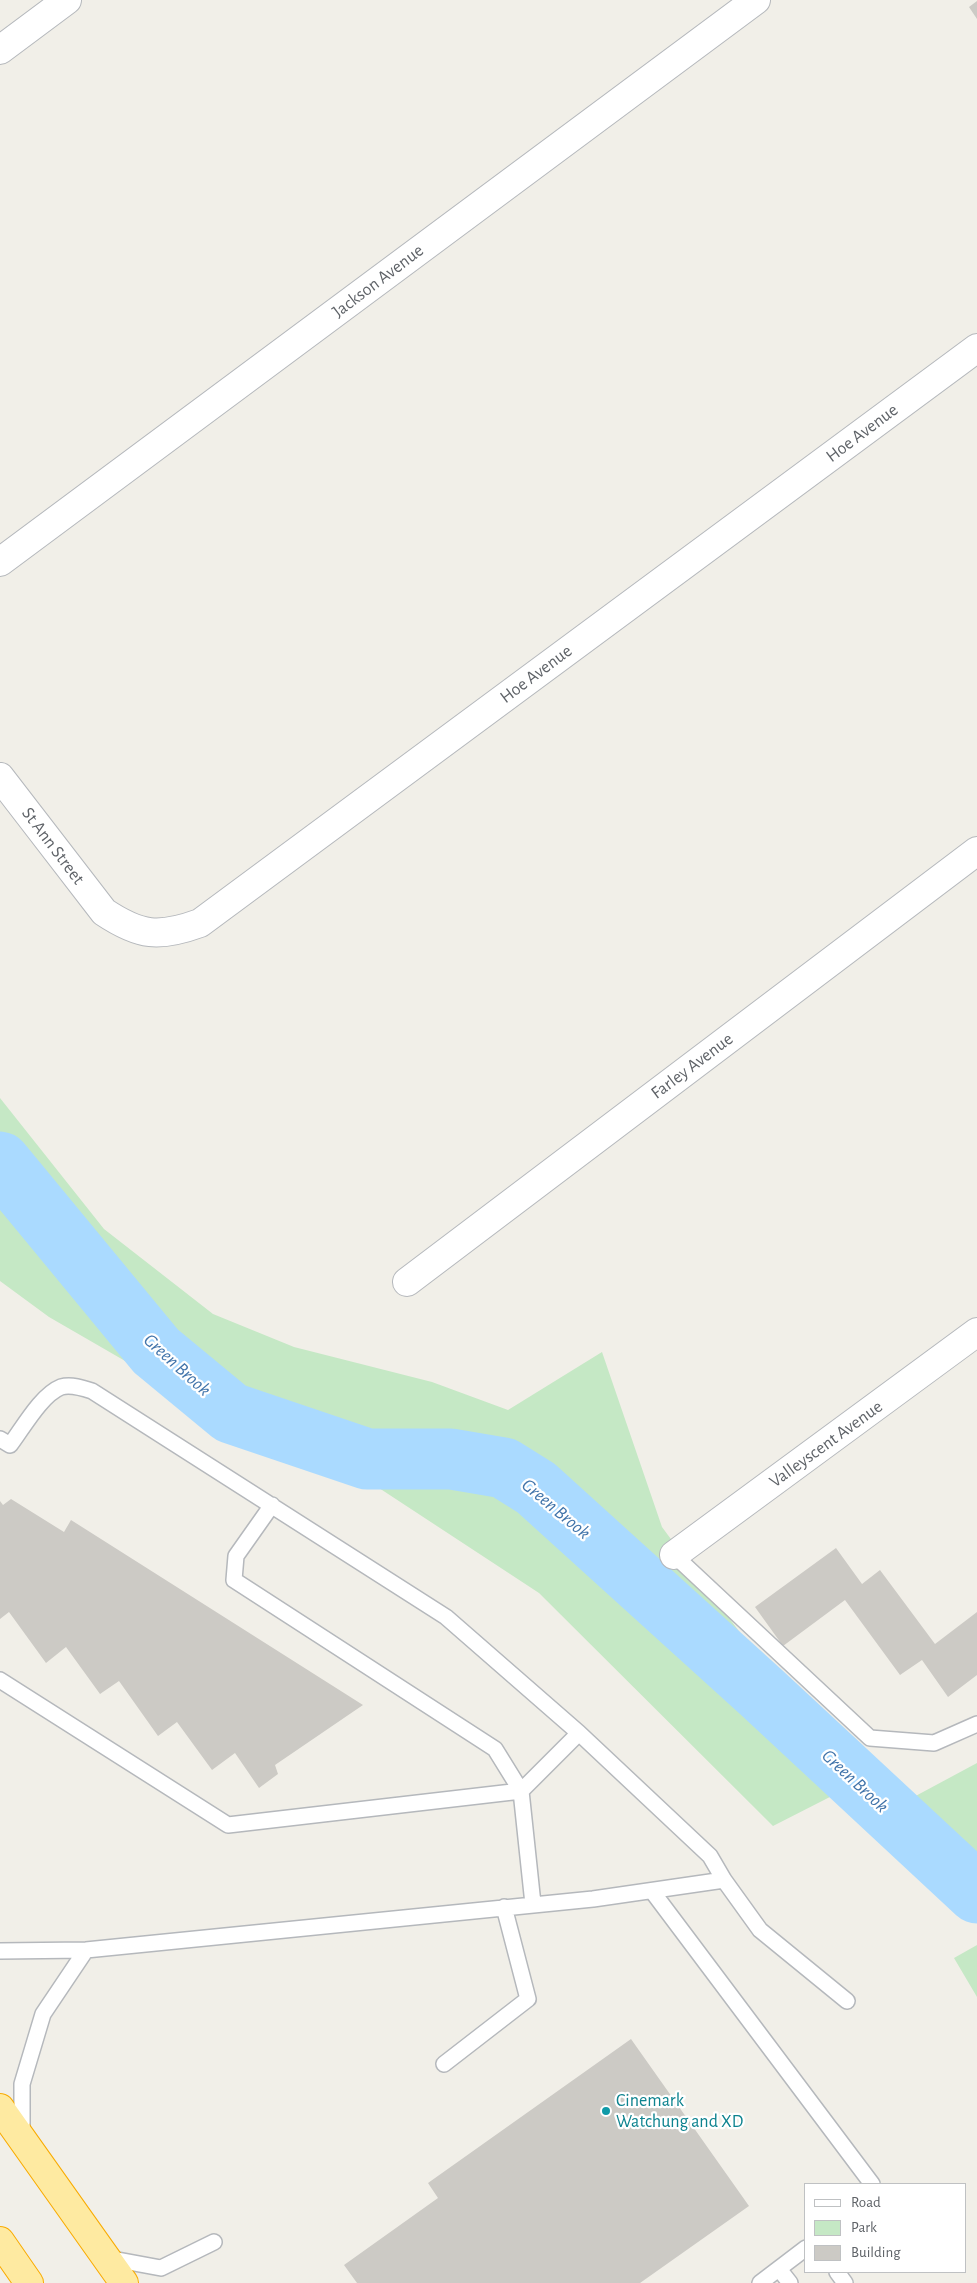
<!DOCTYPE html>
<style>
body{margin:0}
#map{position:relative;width:977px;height:2283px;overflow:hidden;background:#f1efe8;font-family:"Alegreya Sans",sans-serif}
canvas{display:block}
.legend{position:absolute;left:804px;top:2183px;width:162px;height:90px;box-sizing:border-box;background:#fff;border:1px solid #bfc1c3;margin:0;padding:6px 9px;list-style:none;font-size:15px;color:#5f6368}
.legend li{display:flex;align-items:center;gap:10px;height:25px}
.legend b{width:25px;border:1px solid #bfc1c3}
</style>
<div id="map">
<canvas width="977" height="2283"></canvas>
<ul class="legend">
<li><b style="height:6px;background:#fff"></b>Road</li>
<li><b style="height:14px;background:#c5e8c5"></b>Park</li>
<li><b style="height:14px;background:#cccac5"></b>Building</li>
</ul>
</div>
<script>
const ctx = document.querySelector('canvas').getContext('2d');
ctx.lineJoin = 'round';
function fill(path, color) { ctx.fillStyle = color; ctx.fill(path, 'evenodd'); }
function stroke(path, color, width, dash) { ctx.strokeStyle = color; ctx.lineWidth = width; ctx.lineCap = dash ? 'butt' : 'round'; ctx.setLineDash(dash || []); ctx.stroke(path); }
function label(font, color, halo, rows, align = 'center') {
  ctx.font = font + ' "Alegreya Sans",sans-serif'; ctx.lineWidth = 4.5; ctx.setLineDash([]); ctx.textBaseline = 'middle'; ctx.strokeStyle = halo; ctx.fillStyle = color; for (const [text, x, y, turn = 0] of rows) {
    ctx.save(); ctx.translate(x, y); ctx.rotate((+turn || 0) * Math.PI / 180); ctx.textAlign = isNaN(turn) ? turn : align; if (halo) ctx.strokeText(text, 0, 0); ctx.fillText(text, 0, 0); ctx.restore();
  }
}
const green = new Path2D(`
 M0,1098L104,1229L213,1314L294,1347L432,1382L508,1410L602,1352L662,1527L758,1657L875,1774L773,1826L539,1593L379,1488L278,1454L158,1380L49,1317L0,1281Z
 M977,1763V1859L910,1799Z
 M977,1945V1997L954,1958Z`);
const river = new Path2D(`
 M0,1162L156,1351L231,1413L367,1459H451L504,1468L536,1488L761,1692L977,1893`);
const building = new Path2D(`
 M977,1V19L969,7Z
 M11,1499L64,1532L71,1520L363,1705L275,1765L278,1774L259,1788L235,1753L212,1770L177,1722L158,1736L119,1681L100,1694L66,1647L46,1663L9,1612L0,1619V1501L3,1505Z
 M836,1548L862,1584L880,1570L935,1644L977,1612V1675L948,1697L922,1660L900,1675L845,1600L783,1646L755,1607Z
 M631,2039L749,2206L640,2283H357L344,2265L438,2198L428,2183Z`);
const service = new Path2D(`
 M0,1439L10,1445C23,1428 41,1395 61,1387C71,1384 83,1388 92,1391L446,1617L579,1733L710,1856L724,1880L760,1930L847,2001
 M272,1505L236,1556L234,1580L495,1749L521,1791L533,1904
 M674,1555L870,1738L934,1743L977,1724
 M0,1680L228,1825L521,1791L579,1733
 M652,1891L872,2184
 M0,1951L86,1950L593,1899L724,1880
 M444,2064L528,1999L504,1907
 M22,2134V2084L43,2014L86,1950
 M107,2258L161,2268L214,2242
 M779,2269L790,2283
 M837,2272L845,2283
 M760,2283L806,2248`);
const minor = new Path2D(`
 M0,50L67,0
 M0,562L756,0
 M0,777L104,912C140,936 159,938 200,923L977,348
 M407,1282L977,851
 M674,1555L977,1332`);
const trunk = new Path2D(`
 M0,2108L124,2283
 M0,2241L29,2283`);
const markers = [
 [606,2111,5,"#0f9aa8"]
];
const streetNames = [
 ["Jackson Avenue",378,281,-37],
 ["Hoe Avenue",862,433,-37],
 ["Hoe Avenue",536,674,-37],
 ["St Ann Street",53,846,53],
 ["Farley Avenue",692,1066,-37],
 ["Valleyscent Avenue",826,1444,-36]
];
const cultureNames = [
 ["Cinemark",616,2101],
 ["Watchung and XD",616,2122]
];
const waterNames = [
 ["Green Brook",177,1365,42],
 ["Green Brook",556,1509,40],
 ["Green Brook",855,1781,43]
];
fill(green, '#c5e8c5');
stroke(river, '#aadaff', 61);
fill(building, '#cccac5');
stroke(service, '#b5b8bc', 18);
stroke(minor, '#b5b8bc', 30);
stroke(trunk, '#f9ab00', 30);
stroke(service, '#fff', 15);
stroke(minor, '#fff', 28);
stroke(trunk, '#feeaa1', 28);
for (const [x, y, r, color] of markers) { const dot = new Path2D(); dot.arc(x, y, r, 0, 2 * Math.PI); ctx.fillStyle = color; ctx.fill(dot); stroke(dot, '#fff', 2); }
label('18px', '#5f6368', '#fff', streetNames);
label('18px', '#0d838f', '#fff', cultureNames, 'left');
label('italic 19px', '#4174aa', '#fff', waterNames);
</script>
